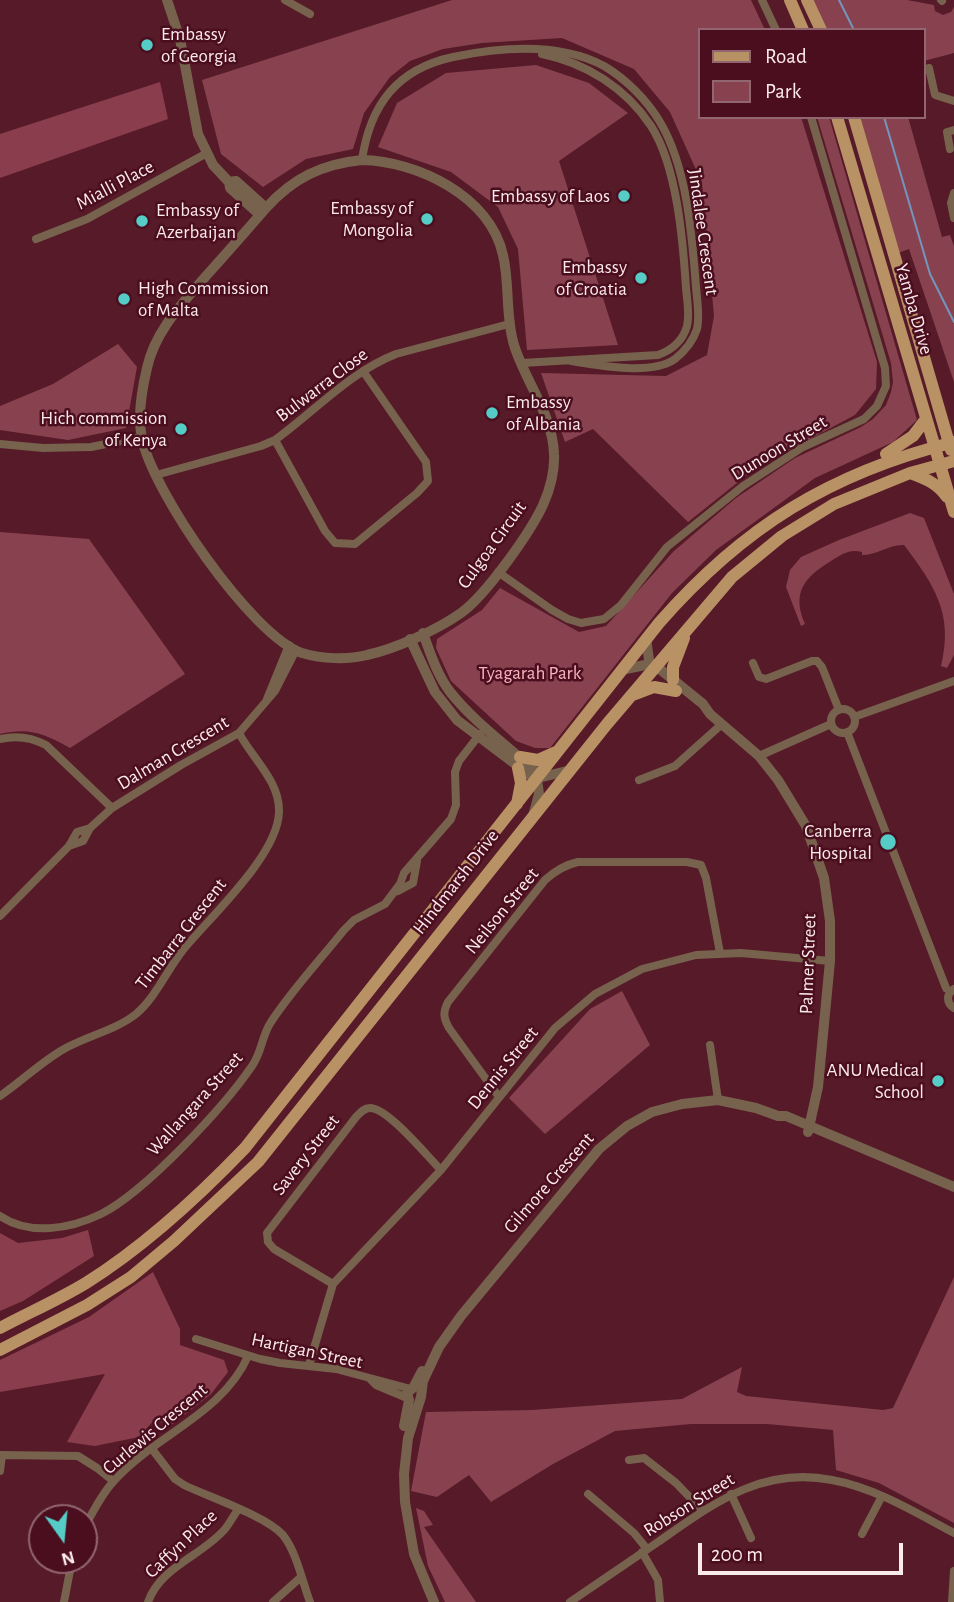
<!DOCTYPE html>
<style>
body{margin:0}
#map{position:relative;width:954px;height:1602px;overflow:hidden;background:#571a28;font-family:"Alegreya Sans",sans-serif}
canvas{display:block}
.legend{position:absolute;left:698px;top:28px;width:228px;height:91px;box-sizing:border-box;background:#4b0e1f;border:2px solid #916671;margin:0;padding:9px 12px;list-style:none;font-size:21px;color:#fbeaec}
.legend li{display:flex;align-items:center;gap:14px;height:35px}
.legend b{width:35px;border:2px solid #916671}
.north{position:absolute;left:28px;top:1504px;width:70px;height:70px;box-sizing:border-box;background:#4b0e1f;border:2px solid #916671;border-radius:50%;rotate:165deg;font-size:19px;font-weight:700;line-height:28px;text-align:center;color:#fbeaec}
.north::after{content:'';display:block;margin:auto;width:24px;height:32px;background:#55cdc6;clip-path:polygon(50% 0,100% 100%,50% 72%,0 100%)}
.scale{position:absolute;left:698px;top:1543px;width:205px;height:32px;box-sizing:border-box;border:4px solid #fbeaec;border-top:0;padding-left:9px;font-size:21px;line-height:24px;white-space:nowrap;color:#fbeaec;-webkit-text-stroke:5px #4b0e1f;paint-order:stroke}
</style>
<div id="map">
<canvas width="954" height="1602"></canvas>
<ul class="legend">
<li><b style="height:9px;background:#b89164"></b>Road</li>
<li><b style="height:19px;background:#88424f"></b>Park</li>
</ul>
<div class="north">N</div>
<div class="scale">200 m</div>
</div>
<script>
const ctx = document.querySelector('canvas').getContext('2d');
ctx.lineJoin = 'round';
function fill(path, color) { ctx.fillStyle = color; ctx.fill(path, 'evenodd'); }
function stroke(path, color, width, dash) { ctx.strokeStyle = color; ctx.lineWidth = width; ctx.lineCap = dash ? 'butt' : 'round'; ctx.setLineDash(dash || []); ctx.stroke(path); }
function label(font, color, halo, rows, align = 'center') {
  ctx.font = font + ' "Alegreya Sans",sans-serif'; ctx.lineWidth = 5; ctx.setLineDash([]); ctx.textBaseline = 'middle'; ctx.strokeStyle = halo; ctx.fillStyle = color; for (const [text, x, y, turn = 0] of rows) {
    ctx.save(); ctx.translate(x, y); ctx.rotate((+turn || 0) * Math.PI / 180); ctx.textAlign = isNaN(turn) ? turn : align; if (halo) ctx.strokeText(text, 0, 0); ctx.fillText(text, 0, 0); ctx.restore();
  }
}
const green = new Path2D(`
 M452,0H751L765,30H700V117H801L877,362L876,389L855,415L757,467L688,522L593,429L565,442L541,373L666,376L707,355L714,316L702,183L670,112L634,69L562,38L482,43L443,49L410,61L390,77L364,113L353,149L306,159L263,187L221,154L202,80Z
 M812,0H907L934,5L935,11L943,15L951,12L954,7V53L924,61V30H823Z
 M536,65L589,83L628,113L559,161L618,345L527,350L518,249L498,207L451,172L378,147L397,103L446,73Z
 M817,117H829L917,420L893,442L815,478L716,550L672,593L550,748H535L516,741L451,681L436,648L437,639L482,610L500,588L579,632L606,626L674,551L736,498L795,458L861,427L873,419L886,405L891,392L893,382L891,363Z
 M855,117H908L942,237L950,235L954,246V382L909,249L898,253Z
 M118,344L137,367L126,428L68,440L0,430V406L53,384Z
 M910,513L924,518L954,594V655L947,668L941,666C954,613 934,585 904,545C890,544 877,555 862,555V552C849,549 843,554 831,561C805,577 791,592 805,624L801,626L786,587L790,570L801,557L839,540Z
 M0,532L89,539L185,674L70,748C45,734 29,727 0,734Z
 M622,991L650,1045L545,1134L509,1098L590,1009Z
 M954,1277V1523L879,1483L836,1470L833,1430L767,1424H691L615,1431L553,1464L491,1502L469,1475L437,1497L411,1491L426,1412L532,1410L682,1399L742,1367L737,1392L746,1396L883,1410L893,1408Z
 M416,1508L424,1511L433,1525L424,1527L476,1602H445L428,1566Z`);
const forest = new Path2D(`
 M160,82L168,119L0,178V134Z
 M88,1230L94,1256L23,1301L0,1311V1233L18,1243L62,1238Z
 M153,1272L180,1329V1345L224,1360L228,1372L211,1394L170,1426L155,1419L139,1437L95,1446L67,1442L105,1374L0,1392V1360L89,1317Z`);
const stream = new Path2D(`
 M839,0L854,30
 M884,117L930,274L954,322`);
const minor = new Path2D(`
 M285,0L310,14
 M762,0L776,30
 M941,0L942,1
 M929,68L935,95L954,101
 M950,149L947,132L954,130
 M362,160C370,105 397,69 453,57C501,47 559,42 604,66C626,79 647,100 660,122C687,167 692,235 696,287C697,300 700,316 697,329C693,341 685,351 675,359C651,376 599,365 571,361
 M954,193L951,203L954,218
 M36,239L87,219L207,153
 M522,363L658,355C672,350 683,340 687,326C690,314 687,300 686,288C683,241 677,166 651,126C626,88 586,63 542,54
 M275,440L325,531L335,543L355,544L417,493L428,481L426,462L363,371
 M0,444L43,448L91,447L141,437
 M156,475L261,446L275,440C315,411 350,372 396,354L509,324
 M498,572L552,610L568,619L581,623L604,619L621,605L667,547L743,486L803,447L864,419L877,406L886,386L885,368L811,117
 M753,663L759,677L766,679L812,661H817L822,667L839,710
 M267,699L289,645
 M831 721a12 12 0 1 1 24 0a12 12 0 1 1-24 0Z
 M854,717L954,681
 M847,732L946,988
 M0,739C17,735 31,737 46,745L112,808
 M759,756L831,724
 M639,780L675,766L722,724
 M69,846L83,841L90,828L112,808L181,765L239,733L275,691L296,650
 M398,891L413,883L417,861
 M0,916L69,846L77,832L90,828
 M954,989C946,994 946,1003 954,1008
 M710,1045L718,1100
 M0,1096C22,1081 41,1062 64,1049C87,1036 116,1030 136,1014C156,997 167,970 183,950C211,916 278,855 279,812C280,781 252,758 239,733
 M499,1097L449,1028C443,1017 443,1012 448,1002L545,880C555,871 564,865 578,862H687L701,865L706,878L720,953
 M0,1216C30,1236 70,1229 101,1214C145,1192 224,1107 252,1066C262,1052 262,1035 271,1022C292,990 320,960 344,930L354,920L385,904L400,884L404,873L451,819L456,805L455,772L459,761L480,734
 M333,1284L274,1249L268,1242L267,1233L356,1117C360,1113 364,1108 370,1108C388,1108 427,1156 441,1170
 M196,1339L260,1359L280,1363L336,1369L411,1389
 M309,1365L333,1284L441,1170L555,1028L595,994L642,969L696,955L741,953L830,961
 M371,1380L376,1385L407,1398
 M152,1449L175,1479L184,1485C209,1497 266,1516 283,1535C297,1553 302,1581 310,1602
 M0,1455L78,1456L97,1468L113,1481
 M629,1460L644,1458L676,1483L703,1511
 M0,1471L2,1455
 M588,1494L634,1533L647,1549
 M731,1494L751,1538
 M84,1528C93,1512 101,1495 113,1482C153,1436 223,1414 248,1356
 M862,1534L882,1496
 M642,1552L658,1580L660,1602
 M64,1602L72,1560
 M148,1602C161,1566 202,1556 225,1529C230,1523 233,1516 238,1510
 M273,1602L301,1577
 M570,1602C599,1582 629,1562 658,1542C713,1504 761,1466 832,1480C876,1488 916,1513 954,1533
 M952,1602L954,1571`);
const tertiary = new Path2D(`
 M167,0L180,39L198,134L213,165L229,182L230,188L260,215
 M362,160C417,161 490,196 503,255C510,284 505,315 514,345C525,381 553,415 554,454C555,470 550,490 543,505C530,533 486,595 461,613C437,630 395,649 367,655C347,660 322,659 302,653C252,636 152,491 142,438C137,416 142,389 147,368C155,331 182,304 206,276C226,254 246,231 266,208C293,178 322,164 362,160Z
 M229,182L236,181L266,208
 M423,633C430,653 438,677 451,693C475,723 508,746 536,772L539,794L533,816
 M646,638L649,660L654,669
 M410,639L435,692L457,720L531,776L538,778L571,770
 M621,670L645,665L661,670L703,704L710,714L759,756L778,780L806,826L824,878L830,921V961L818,1087L808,1132
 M404,1426L409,1400L407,1393L413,1388L422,1371
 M434,1602L414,1554L405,1502L404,1474L408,1438L421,1397L423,1381L439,1347L461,1316L599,1149L627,1126L652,1112L682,1104L718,1100L756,1108L778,1116H786L954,1187`);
const primary = new Path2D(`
 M790,0L803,30
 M807,0L821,30
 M837,117L954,512
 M854,117L951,450
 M886,454L913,436L926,419
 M910,473C926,479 937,483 947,497
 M673,680V667L684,638
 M633,695L654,687L676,691
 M520,757L538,760L556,752
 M517,804L521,783L518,768
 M0,1328C28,1313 58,1300 86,1283C145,1246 197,1198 245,1148L659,623C743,527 830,473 954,442
 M0,1350L87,1305L131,1277L174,1241L258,1162L607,724L732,577L782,536L834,504L910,473L954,461`);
const markers = [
 [147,45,7,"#55cdc6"],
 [624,196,7,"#55cdc6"],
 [427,219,7,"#55cdc6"],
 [142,221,7,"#55cdc6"],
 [641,278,7,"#55cdc6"],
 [124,299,7,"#55cdc6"],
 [492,413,7,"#55cdc6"],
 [181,429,7,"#55cdc6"],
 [888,842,9,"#55cdc6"],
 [938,1081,7,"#55cdc6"]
];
const poiNames = [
 ["Embassy",161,34,"left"],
 ["of Georgia",161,56,"left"],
 ["Embassy of Laos",610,196],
 ["Embassy of",413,208],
 ["Mongolia",413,230],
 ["Embassy of",156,210,"left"],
 ["Azerbaijan",156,232,"left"],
 ["Embassy",627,267],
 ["of Croatia",627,289],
 ["High Commission",138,288,"left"],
 ["of Malta",138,310,"left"],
 ["Embassy",506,402,"left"],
 ["of Albania",506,424,"left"],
 ["Hich commission",167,418],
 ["of Kenya",167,440],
 ["Canberra",872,831],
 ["Hospital",872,853],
 ["ANU Medical",924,1070],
 ["School",924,1092]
];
const streetNames = [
 ["Mialli Place",115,185,-28],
 ["Jindalee Crescent",703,232,82],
 ["Yamba Drive",914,309,74],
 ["Bulwarra Close",322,385,-37],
 ["Dunoon Street",779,448,-31],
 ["Culgoa Circuit",492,545,-54],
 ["Dalman Crescent",173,753,-31],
 ["Hindmarsh Drive",456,882,-52],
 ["Neilson Street",502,911,-51],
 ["Timbarra Crescent",181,934,-52],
 ["Palmer Street",808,964,-88],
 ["Dennis Street",503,1068,-51],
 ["Wallangara Street",195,1104,-48],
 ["Savery Street",306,1155,-52],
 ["Gilmore Crescent",549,1183,-49],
 ["Hartigan Street",307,1351,12],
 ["Curlewis Crescent",155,1429,-40],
 ["Robson Street",689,1505,-32],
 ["Caffyn Place",181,1544,-43]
];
const parkNames = [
 ["Tyagarah Park",530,673]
];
fill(green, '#88424f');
fill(forest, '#8a3e4d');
stroke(stream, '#7396bd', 2);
stroke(minor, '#76624d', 8);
stroke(tertiary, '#76624d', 10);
stroke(primary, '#b89164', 12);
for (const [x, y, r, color] of markers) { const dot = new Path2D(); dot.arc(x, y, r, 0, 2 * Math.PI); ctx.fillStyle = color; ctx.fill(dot); stroke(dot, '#4b0e1f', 2.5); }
label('19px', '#fbeaec', '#4b0e1f', poiNames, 'right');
label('19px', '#fbeaec', '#4b0e1f', streetNames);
label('19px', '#f9b4be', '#4b0e1f', parkNames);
</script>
